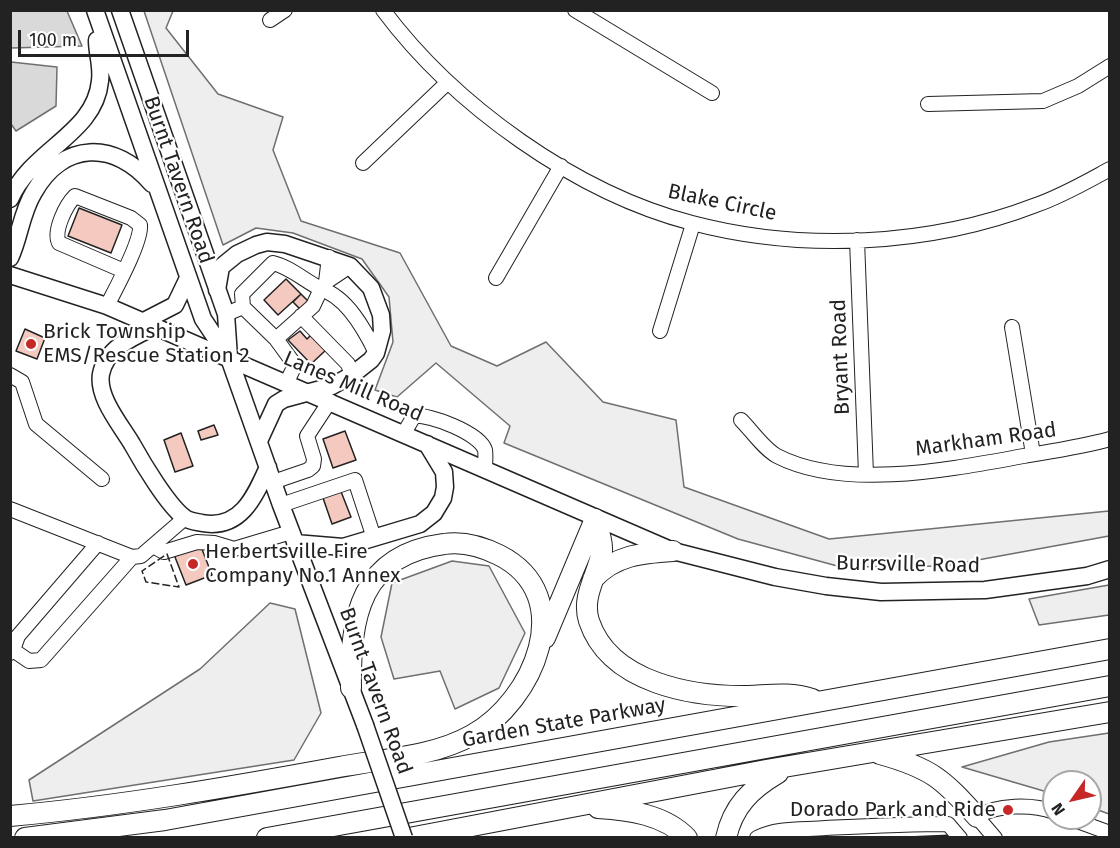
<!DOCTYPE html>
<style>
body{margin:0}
#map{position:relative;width:1120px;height:848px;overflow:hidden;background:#fff;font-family:"Fira Sans",sans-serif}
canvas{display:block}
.frame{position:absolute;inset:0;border:12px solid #222;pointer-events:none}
.north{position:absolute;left:1042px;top:770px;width:60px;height:60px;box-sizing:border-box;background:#fff;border:2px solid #a7a7a7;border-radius:50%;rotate:236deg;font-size:16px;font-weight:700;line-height:24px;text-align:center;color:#222}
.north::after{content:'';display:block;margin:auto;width:21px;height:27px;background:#c62828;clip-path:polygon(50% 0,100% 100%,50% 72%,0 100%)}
.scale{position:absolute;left:18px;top:30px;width:171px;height:27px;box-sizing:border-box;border:3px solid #222;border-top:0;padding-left:8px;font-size:18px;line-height:21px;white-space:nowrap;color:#222;-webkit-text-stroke:4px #fff;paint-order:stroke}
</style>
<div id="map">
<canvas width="1120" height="848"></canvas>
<div class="frame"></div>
<div class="north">N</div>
<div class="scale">100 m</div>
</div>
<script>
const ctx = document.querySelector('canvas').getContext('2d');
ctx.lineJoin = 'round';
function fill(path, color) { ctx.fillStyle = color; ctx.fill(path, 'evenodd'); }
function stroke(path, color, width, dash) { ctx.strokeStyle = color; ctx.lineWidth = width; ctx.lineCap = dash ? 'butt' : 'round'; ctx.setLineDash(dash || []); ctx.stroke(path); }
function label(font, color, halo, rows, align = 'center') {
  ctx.font = font + ' "Fira Sans",sans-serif'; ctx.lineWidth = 4.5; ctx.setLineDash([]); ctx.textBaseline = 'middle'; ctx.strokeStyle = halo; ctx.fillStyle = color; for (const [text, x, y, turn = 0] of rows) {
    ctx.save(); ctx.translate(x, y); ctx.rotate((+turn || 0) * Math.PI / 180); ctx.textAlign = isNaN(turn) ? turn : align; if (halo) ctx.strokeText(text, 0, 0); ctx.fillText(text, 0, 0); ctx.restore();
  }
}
const green = new Path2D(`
 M144,11H173L166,28L218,94L283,117L273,150L301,221L400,253L451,346L497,366L546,342L603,402L676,420L684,487L829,539L1109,511V536L945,566L841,567L738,539L504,443L510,426L436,363L397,397L375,390L393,342L389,297L362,259L293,233L256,228L223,245Z
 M452,561L489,566L525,633L499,688L455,709L440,671L394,679L381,637L392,583Z
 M1109,585V615L1039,625L1029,599Z
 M270,603L295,609L321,713L294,760L33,801L29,780L200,669Z
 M1109,733V814L1090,807V782H1054V794L962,767L1049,742Z`);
const water = new Path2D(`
 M10,11H67L82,46L11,48Z
 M11,62L57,67L56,106L16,131L11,124Z`);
const building = new Path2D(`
 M79,208L122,225L111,253L68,236Z
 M286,279L301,294L278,315L264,300Z
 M301,294L310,303L302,311L293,302Z
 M25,329L45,338L37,359L16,351Z
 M300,331L307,339L312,334L327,349L311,364L288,340Z
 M214,425L218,435L201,440L198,431Z
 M345,431L356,460L333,468L323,439Z
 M181,433L193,466L175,472L164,440Z
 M340,489L351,517L332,524L322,495Z
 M200,544L212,575L186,585L173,552Z
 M954,835V838H886Z`);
const minor = new Path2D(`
 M383,10C454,105 576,193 692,223C802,252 930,246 1036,205C1062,196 1086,182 1110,169
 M575,10L712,93
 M270,20L285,10
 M928,104L1043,101L1078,86L1110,66
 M363,163L447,83
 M857,240L866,474
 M329,257L326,282L350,266
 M496,278L561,166
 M107,306C115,290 142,241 140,225L131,218L75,196C66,205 53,231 59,243L124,271
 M243,307L276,339L295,365L287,382
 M226,314L243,307L242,294L273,263C290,267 305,281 321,289L326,282
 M301,316L348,364L352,375
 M1012,327L1033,454
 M660,331L693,224
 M276,339L313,306L321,289C347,297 365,330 376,353
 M10,375L22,382L36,424L102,479
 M741,420C752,431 764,449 777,456C845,491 952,469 1024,456C1053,451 1081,447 1110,439
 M404,433L414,416C429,414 480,433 485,450C486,455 485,463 485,469
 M273,482L308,470L313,466L314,459L307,436L330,401
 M281,505L355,480L374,538
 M10,509L132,557L141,556L185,518
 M153,546L164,552L197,542L214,543L234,549L291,532
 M13,650L18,636L98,543
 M10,653L13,650L29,661L41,660L132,557
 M1069,818L1110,833
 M757,838C777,827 805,830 826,828C867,826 907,824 948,824L960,838
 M995,838L977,817C996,804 1033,804 1054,812`);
const major = new Path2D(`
 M95,10L203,319L229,358L281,505L365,725
 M120,10L226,314L229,357
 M10,199C32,149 95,134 100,81C102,66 97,54 97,40
 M10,258C20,237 21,213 34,192C63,141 115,140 152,184
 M10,275L107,306L673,551L775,577L826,586L881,592L985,590L1087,576L1110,569
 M217,290L221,267L237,254L256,245L267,242L285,244L350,266L371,288L381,315L382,331L376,353L371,360L352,375L332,386L284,399L276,404L259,441
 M142,322L175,305L188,278
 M154,327C133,337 106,348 101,374C97,397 120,424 132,444C142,462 168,506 185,518C189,521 197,522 202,523C241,530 255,496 268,467
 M295,543L343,547L420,524L434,513L443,498L445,487L444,472L427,444`);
const highway = new Path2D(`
 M595,519C598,528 603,541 602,551C598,575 581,596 589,621C610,684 694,697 749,696C772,695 790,692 812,699
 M593,579C615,555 642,553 673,551
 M545,638L595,519
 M880,754C931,768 943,779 977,817
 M598,808C628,810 664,814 687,838
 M10,816C121,806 230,787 339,767C382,759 433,757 472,735C533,702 580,596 499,555C483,547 463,541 444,544C360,555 350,617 351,688
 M25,838L165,820L1110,649
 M267,838L1110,686
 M409,838L766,770L1110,712
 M726,838C733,806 751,789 778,773`);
const majorBridge = new Path2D(`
 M365,725L404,838`);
const fence = new Path2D(`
 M167,554L179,587L146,582L142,571Z`);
const markers = [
 [31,344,6,"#c62828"],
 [193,564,6,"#c62828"],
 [1008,810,6,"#c62828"]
];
const streetNames = [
 ["Burnt Tavern Road",178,180,71],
 ["Blake Circle",722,203,12],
 ["Bryant Road",841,357,-92],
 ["Lanes Mill Road",353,387,23],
 ["Markham Road",986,440,-8],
 ["Burrsville Road",908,565,1],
 ["Burnt Tavern Road",375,691,70],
 ["Garden State Parkway",564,723,-10]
];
const poiNames = [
 ["Brick Township",43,332],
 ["EMS/Rescue Station 2",43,356],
 ["Herbertsville Fire",205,552],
 ["Company No.1 Annex",205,576],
 ["Dorado Park and Ride",996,810,"right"]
];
fill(green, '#eee');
stroke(green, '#6f6f6f', 1.5);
fill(water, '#d9d9d9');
stroke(water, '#6f6f6f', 1.5);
fill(building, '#f3c9c0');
stroke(building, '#222', 1.5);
stroke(minor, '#222', 16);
stroke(major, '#222', 19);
stroke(highway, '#222', 22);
stroke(minor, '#fff', 14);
stroke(major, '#fff', 16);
stroke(highway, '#fff', 20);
stroke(majorBridge, '#222', 19, []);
stroke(majorBridge, '#fff', 16);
stroke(fence, '#222', 1.5, [8, 3]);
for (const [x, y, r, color] of markers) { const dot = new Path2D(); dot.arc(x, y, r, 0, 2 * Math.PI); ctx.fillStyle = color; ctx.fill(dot); stroke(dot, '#fff', 2); }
label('21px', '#222', '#fff', streetNames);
label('21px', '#222', '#fff', poiNames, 'left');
</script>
